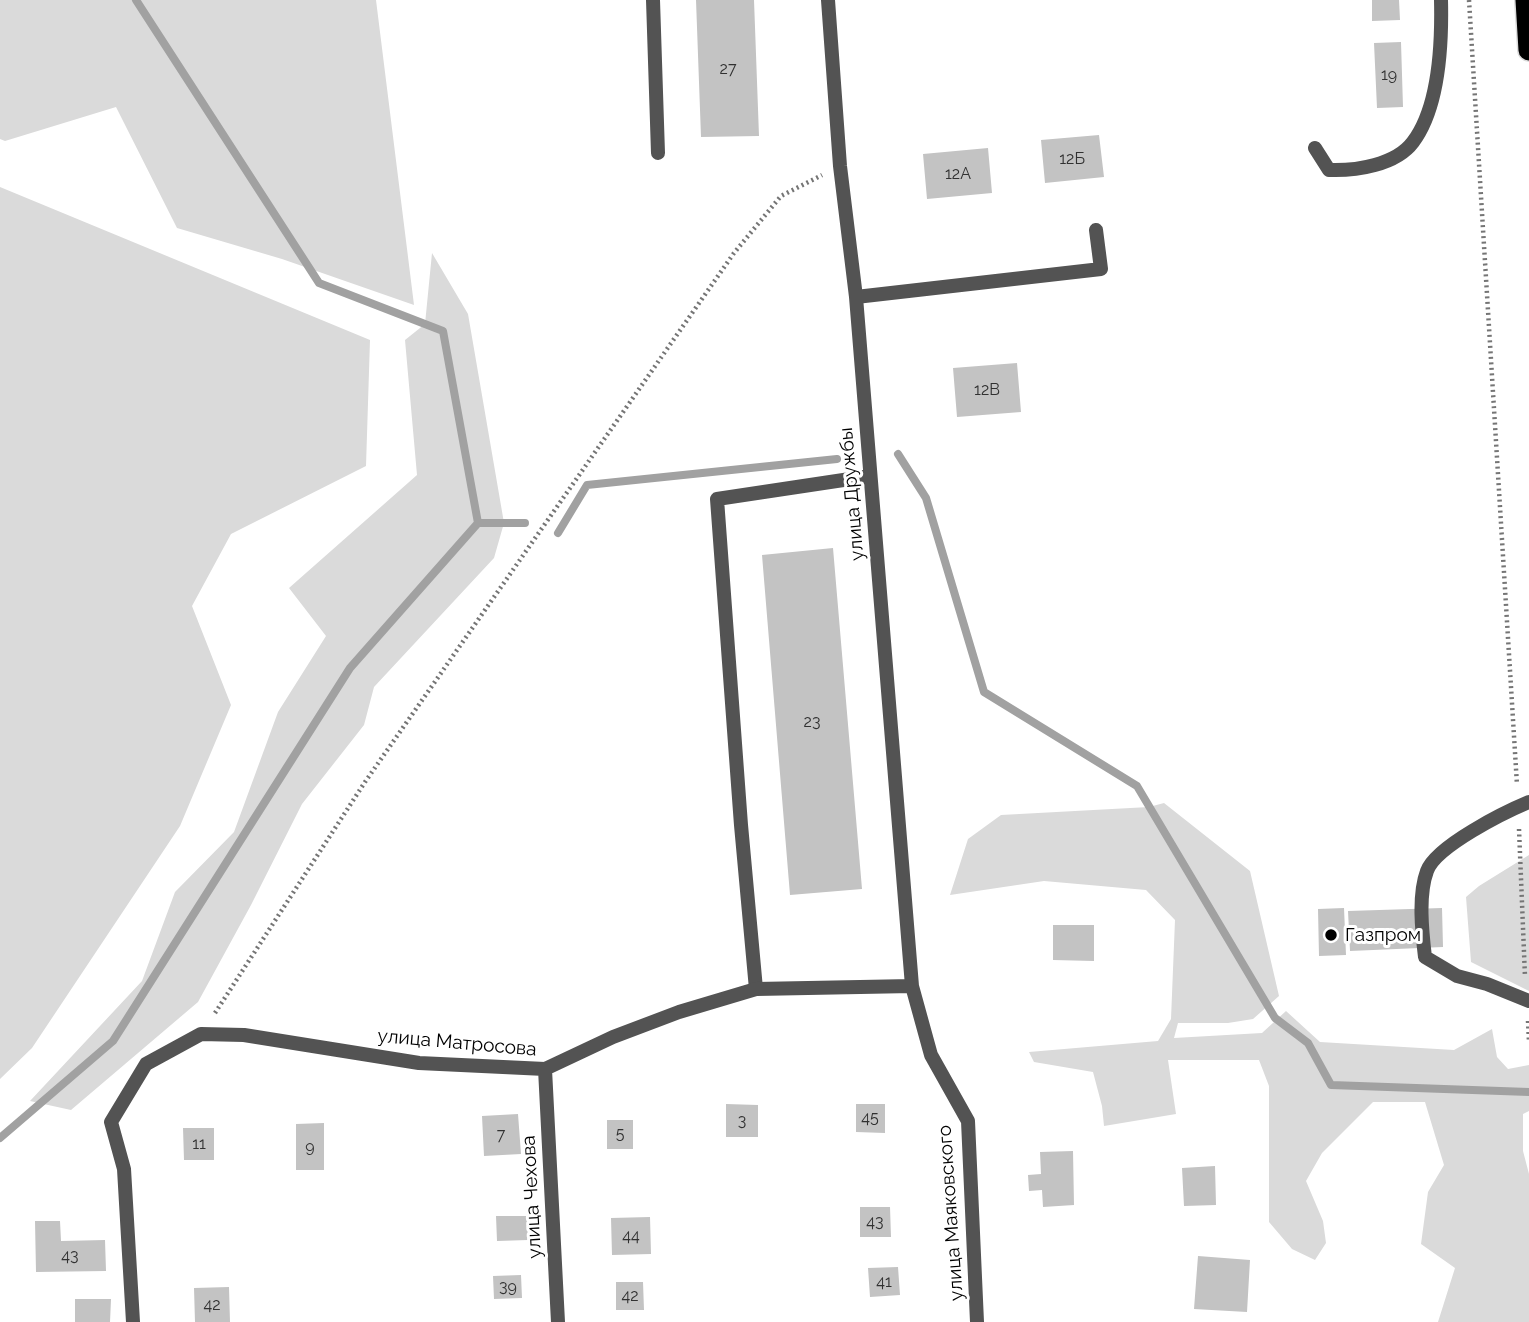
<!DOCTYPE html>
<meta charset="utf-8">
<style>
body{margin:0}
canvas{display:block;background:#fff}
</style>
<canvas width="1529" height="1322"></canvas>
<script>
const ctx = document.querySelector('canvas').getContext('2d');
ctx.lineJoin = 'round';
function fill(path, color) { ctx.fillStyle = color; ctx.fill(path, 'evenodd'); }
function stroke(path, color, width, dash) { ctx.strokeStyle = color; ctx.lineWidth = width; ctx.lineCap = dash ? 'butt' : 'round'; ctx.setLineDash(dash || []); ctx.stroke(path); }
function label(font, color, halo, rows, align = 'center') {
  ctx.font = font + ' Raleway,sans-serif'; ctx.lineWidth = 6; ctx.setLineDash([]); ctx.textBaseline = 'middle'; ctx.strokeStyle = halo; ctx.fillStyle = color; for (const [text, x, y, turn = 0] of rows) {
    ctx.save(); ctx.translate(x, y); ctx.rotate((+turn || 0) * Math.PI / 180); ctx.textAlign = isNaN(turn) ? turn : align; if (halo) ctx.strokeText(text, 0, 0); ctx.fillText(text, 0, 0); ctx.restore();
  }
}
const green = new Path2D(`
 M0,0H376L414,305L282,259L177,228L116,107L5,141L0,139Z
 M0,187L370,340L366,466L231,534L192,606L231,705L180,826L32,1048L0,1079Z
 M432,253L468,314L504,523L494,558L374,687L364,725L302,804L251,905L198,1002L71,1110L30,1101L142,981L175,892L234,832L278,712L326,636L289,588L417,475L405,340L425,324Z
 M1164,803L1250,871L1279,996L1253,1019L1228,1023H1178L1174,1038L1262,1033L1286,1011L1320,1042L1454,1050L1492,1029L1497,1057L1508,1069L1529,1065V1111L1523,1114V1151L1529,1174V1322H1438L1455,1268L1421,1244L1428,1192L1444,1165L1425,1102H1373L1322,1153L1306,1181L1323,1221L1326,1243L1315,1260L1292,1249L1269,1222V1086L1259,1060H1168L1176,1114L1104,1126L1102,1106L1093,1072L1034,1062L1029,1052L1158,1041L1171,1019L1175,920L1146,890L1044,881L950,895L968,839L1001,815L1149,807Z
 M1529,855V991L1471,962L1466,897L1479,886Z`);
const stream = new Path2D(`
 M136,0L319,283L443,331L478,523H525
 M898,454L926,498L984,692L1137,786L1275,1018L1308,1043L1331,1085L1529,1092
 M558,533L587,485L837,459
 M0,1138L113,1041L350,668L478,523`);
const building = new Path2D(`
 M696,0H754L759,136L701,137Z
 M1372,0H1399L1400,20L1372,21Z
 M1401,42L1403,107L1377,108L1374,43Z
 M1099,135L1104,177L1045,183L1041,140Z
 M988,148L992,193L927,199L923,154Z
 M1017,363L1021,412L957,417L953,368Z
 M833,548L862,889L790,895L762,555Z
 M1344,908L1346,955L1319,956L1318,909Z
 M1442,908L1443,947L1350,951L1348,911Z
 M1053,925H1094V961L1053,960Z
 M726,1104L758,1105V1137H726Z
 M856,1104H885V1133L856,1132Z
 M518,1114L521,1154L484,1156L482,1116Z
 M607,1120H633V1149H607Z
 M324,1123V1170H296V1124Z
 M183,1128H214V1160H184Z
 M1073,1151L1074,1205L1043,1207L1042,1190L1029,1191L1028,1175L1041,1174L1040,1152Z
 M1215,1166L1216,1205L1184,1206L1182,1168Z
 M860,1207H890L891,1237H860Z
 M496,1216H527L528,1240L497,1241Z
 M650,1217L651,1254L612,1255L611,1218Z
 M35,1221H60L61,1241L105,1240L106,1271L36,1272Z
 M1198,1256L1250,1260L1247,1312L1194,1309Z
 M898,1267L900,1295L870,1297L868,1268Z
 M521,1275L522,1298L494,1299L493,1276Z
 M616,1282H643L644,1310H616Z
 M229,1287L230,1322H195L194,1288Z
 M75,1299H111L110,1322H75Z`);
const path = new Path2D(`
 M1469,0L1517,785
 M1519,829L1525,977
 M215,1013L365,782L734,253L781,196L822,175
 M1528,1021L1529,1042`);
const lane = new Path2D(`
 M653,0L658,153
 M1529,802C1505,812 1436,846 1427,871C1418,895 1422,932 1425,957L1457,976L1487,984L1529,1001
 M756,989L741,825L717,499L870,476`);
const street = new Path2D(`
 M828,0L840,166L856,297L912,986L931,1055L968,1121L977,1322
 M1315,148L1329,170C1356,171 1396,165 1413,142C1440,106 1442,43 1441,0
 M856,297L1101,269L1096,230
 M545,1069L558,1322
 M133,1322L124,1169L111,1122L146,1064L201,1034L244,1035L419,1063L545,1069L613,1037L679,1012L756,989L912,986`);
const highway = new Path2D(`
 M1526,0L1529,50`);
const markers = [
 [1331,935,7,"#000"]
];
const numberNames = [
 ["27",728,69],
 ["19",1389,75],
 ["12Б",1072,159],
 ["12А",958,174],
 ["12В",987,390],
 ["23",812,722],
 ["45",870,1118],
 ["3",742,1121],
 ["5",620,1134],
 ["7",501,1135],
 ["11",199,1144],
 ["9",310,1147],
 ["43",875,1222],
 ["44",631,1236],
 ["43",70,1256],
 ["41",884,1282],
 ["39",508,1287],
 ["42",630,1296],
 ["42",212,1305]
];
const streetNames = [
 ["улица Дружбы",852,494,-95],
 ["улица Матросова",457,1043,5],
 ["улица Чехова",532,1197,-93],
 ["улица Маяковского",951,1213,-94]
];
const poiNames = [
 ["Газпром",1345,935]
];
fill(green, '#dadada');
stroke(stream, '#a1a1a1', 8);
fill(building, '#c3c3c3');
stroke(highway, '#dbdbdb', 24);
stroke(path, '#757575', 4.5, [2, 3.5]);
stroke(lane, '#535353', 14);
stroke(street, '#535353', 14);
stroke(highway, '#000', 21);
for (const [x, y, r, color] of markers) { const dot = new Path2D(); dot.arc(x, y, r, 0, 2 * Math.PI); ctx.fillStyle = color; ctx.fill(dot); stroke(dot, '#fff', 2.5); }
label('16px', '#313131', null, numberNames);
label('19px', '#000', '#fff', streetNames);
label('19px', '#000', '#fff', poiNames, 'left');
</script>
